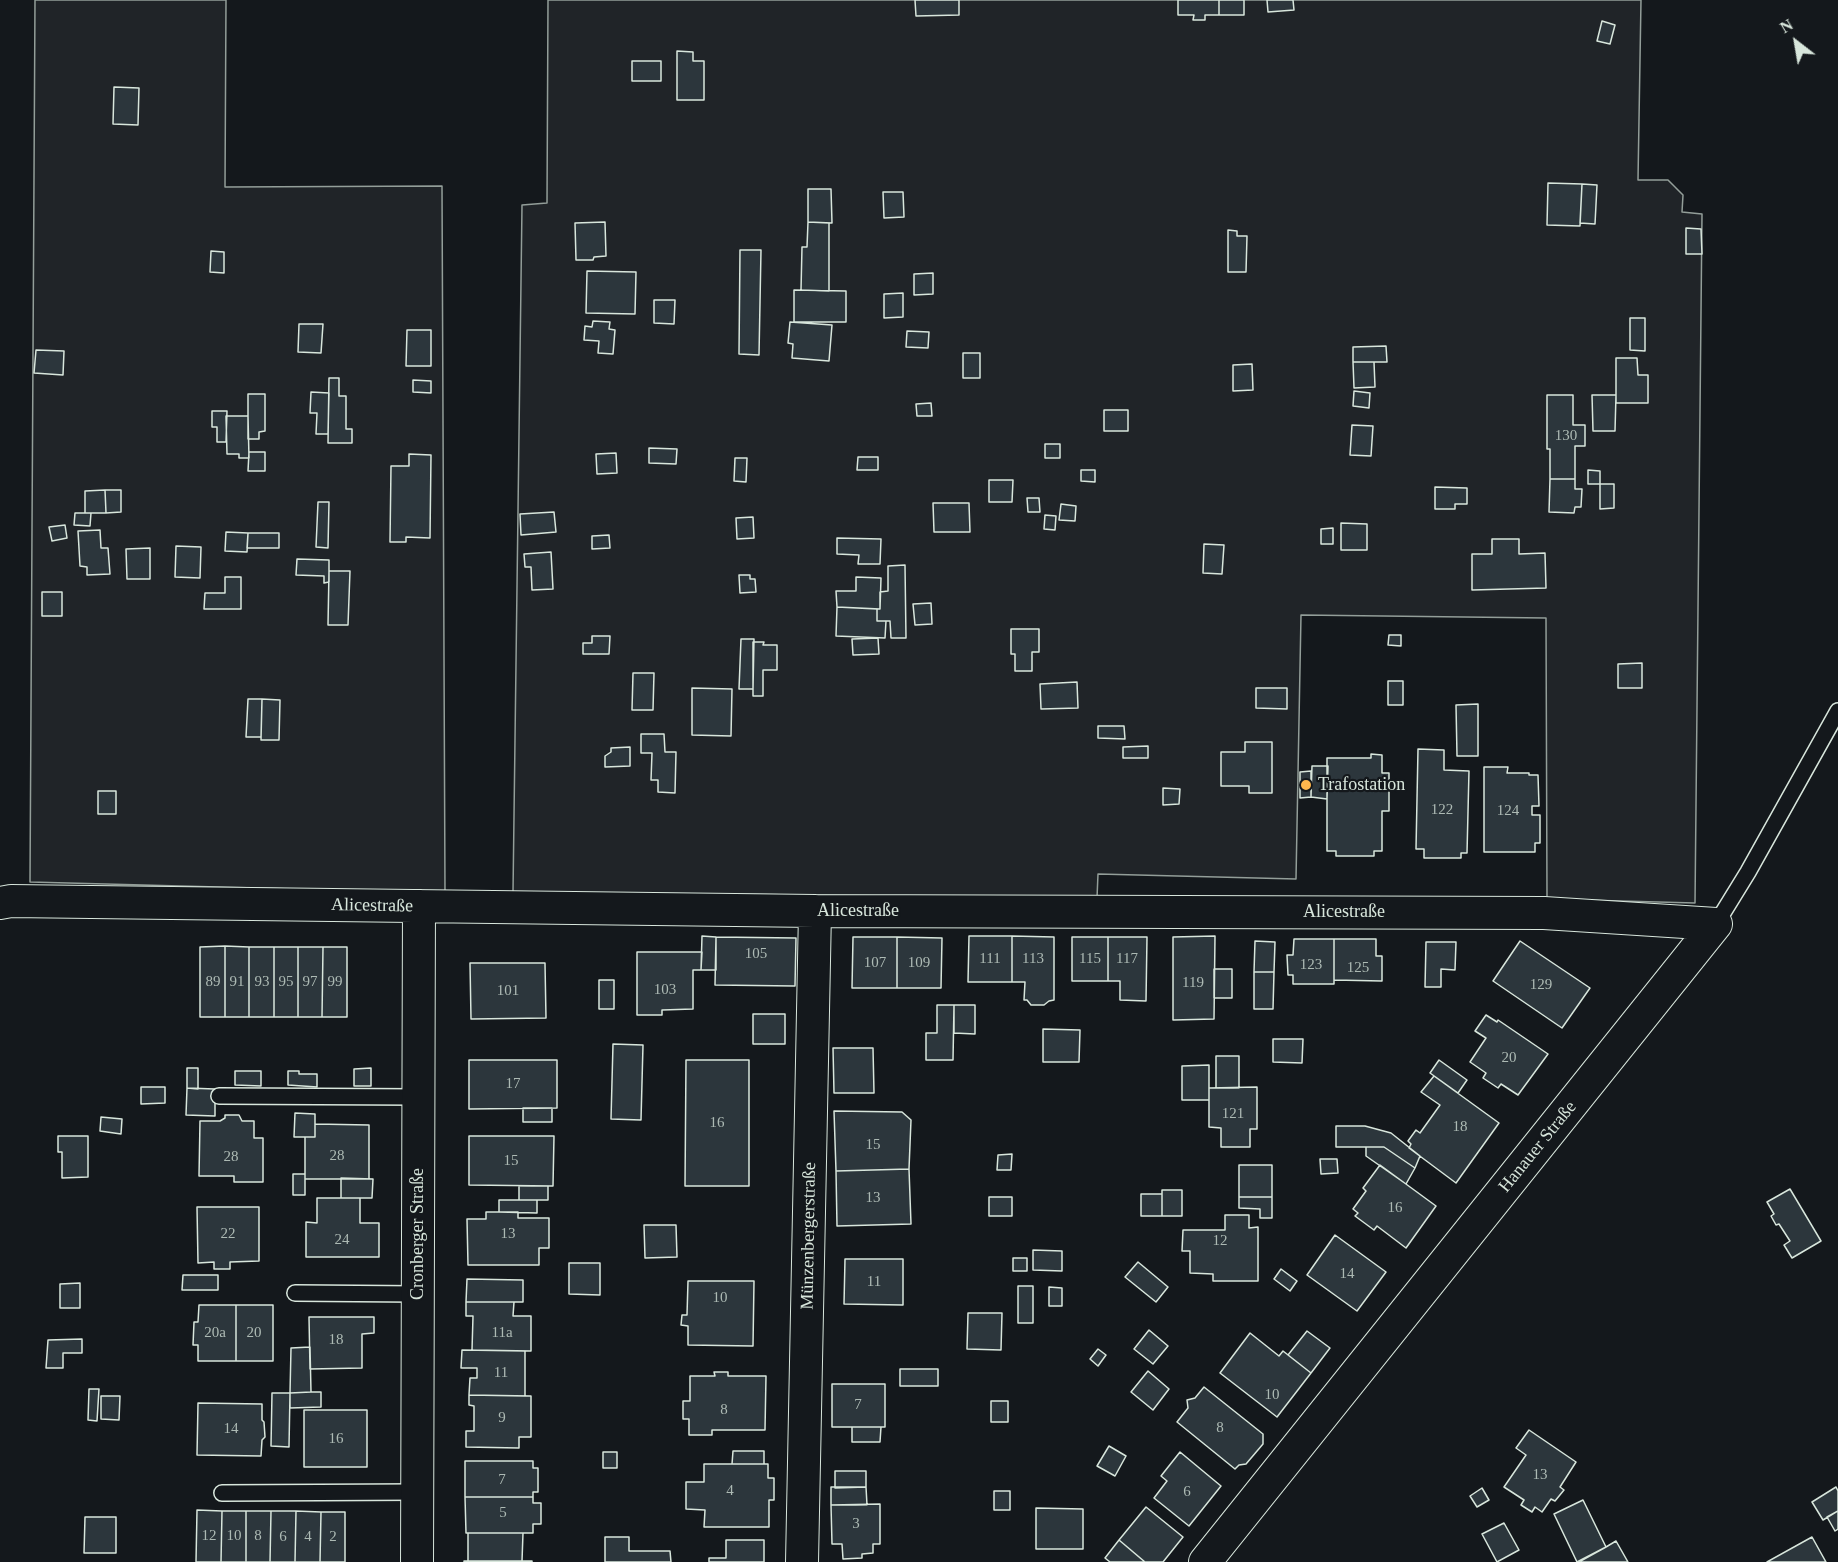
<!DOCTYPE html>
<meta charset="utf-8">
<style>
body{margin:0}
#map{position:relative;width:1838px;height:1562px;overflow:hidden;background:#14181c;font-family:Georgia,serif}
canvas{display:block}
.north{position:absolute;left:1766px;top:12px;width:60px;height:60px;-webkit-text-stroke:4px #14181c;paint-order:stroke;rotate:329deg;font-size:16px;font-weight:700;line-height:24px;text-align:center;color:#d8e6dc}
.north::after{content:'';display:block;margin:auto;width:21px;height:27px;background:#d8e6dc;clip-path:polygon(50% 0,100% 100%,50% 72%,0 100%)}
</style>
<div id="map">
<canvas width="1838" height="1562"></canvas>
<div class="north">N</div>
</div>
<script>
const ctx = document.querySelector('canvas').getContext('2d');
ctx.lineJoin = 'round';
function fill(path, color) { ctx.fillStyle = color; ctx.fill(path, 'evenodd'); }
function stroke(path, color, width, dash) { ctx.strokeStyle = color; ctx.lineWidth = width; ctx.lineCap = dash ? 'butt' : 'round'; ctx.setLineDash(dash || []); ctx.stroke(path); }
function label(font, color, halo, rows, align = 'center') {
  ctx.font = font + ' Georgia,serif'; ctx.lineWidth = 4.5; ctx.setLineDash([]); ctx.textBaseline = 'middle'; ctx.strokeStyle = halo; ctx.fillStyle = color; for (const [text, x, y, turn = 0] of rows) {
    ctx.save(); ctx.translate(x, y); ctx.rotate((+turn || 0) * Math.PI / 180); ctx.textAlign = isNaN(turn) ? turn : align; if (halo) ctx.strokeText(text, 0, 0); ctx.fillText(text, 0, 0); ctx.restore();
  }
}
const green = new Path2D(`
 M35,0H226L225,187L442,186L445,893L30,882Z
 M548,0H1641L1638,180H1668L1683,195L1682,212L1702,214L1695,903L1547,899L1546,618L1301,615L1296,879L1098,874L1097,898L513,892L522,205L547,203Z`);
const building = new Path2D(`
 M915,0H959V15L916,16Z
 M1178,0H1219V15H1205V20H1193L1194,15H1178Z
 M1219,0H1244V15H1219Z
 M1267,0H1293L1294,10L1268,12Z
 M1602,21L1615,25L1610,44L1597,41Z
 M677,51L693,52V61H704V100H677Z
 M632,61H661V81H632Z
 M114,87L139,88L138,125L113,124Z
 M1548,183L1582,184L1580,226L1547,225Z
 M1582,184L1597,185L1595,224L1580,223Z
 M808,189H831L832,223L808,222Z
 M883,192H903L904,217L884,218Z
 M605,222L606,256L594,257L593,260H576L575,223Z
 M808,222L829,223V291L801,290L802,247H807Z
 M1686,228L1701,229L1702,254H1686Z
 M1228,230L1237,231V236H1247L1246,272H1228Z
 M740,250H761L759,355L739,354Z
 M211,251L224,252V273L210,272Z
 M587,271L636,272L635,314L586,313Z
 M933,273V294L914,295V274Z
 M794,290L846,291V322H794Z
 M903,293V317L884,318V294Z
 M654,300H675L674,324L654,323Z
 M1630,318H1645V351L1630,350Z
 M593,321L610,322L609,329L615,330L613,354L598,353L599,341L584,340L585,326L592,327Z
 M790,322L832,325L829,361L792,358L793,344L788,343Z
 M299,324H323L321,353L298,352Z
 M407,330H431V366H406Z
 M907,331L929,332L928,348L906,347Z
 M1386,346L1387,362H1353V347Z
 M36,350L64,351L63,375L34,373Z
 M963,353H980V378H963Z
 M1616,358H1637L1638,375H1648V403H1616Z
 M1353,362H1374L1375,387L1354,388Z
 M1252,364L1253,390L1233,391V365Z
 M329,378H339V396H346V429H352V443H328Z
 M413,380L431,381V393L413,392Z
 M1354,391L1370,393L1369,408L1353,406Z
 M311,392L329,393L328,434H316L317,413H310Z
 M248,394H265V431L259,432V439H248Z
 M1547,395H1573V425H1585V446H1575V479H1550V449H1547Z
 M1592,395H1616L1615,431H1593Z
 M931,403L932,416H917L916,404Z
 M1104,410H1128V431H1104Z
 M212,411H227L226,442H217V427H212Z
 M226,416H248L249,458H239V454H227Z
 M1352,425L1373,426L1371,456L1350,455Z
 M1045,444H1060V458H1045Z
 M649,448L677,449L676,464L649,463Z
 M249,452H265V471H248Z
 M616,453L617,473L597,474L596,454Z
 M409,454L431,455L430,538L406,537V542H390L391,466H409Z
 M858,457H878V470H857Z
 M735,458H747L746,482L734,481Z
 M1081,470H1095V482L1081,481Z
 M1588,470L1600,471V484H1588Z
 M1550,479H1575V489H1582L1581,507H1575L1574,513L1549,512Z
 M989,480H1013L1012,502H989Z
 M1600,484H1614V508L1600,509Z
 M1435,487L1467,488V504H1455V509H1435Z
 M105,490H121V512L106,513Z
 M105,490L106,513H85V491Z
 M1027,498H1039L1040,512H1028Z
 M318,502H329L328,548L316,547Z
 M933,503H969L970,532H934Z
 M1061,504L1076,506L1075,521L1059,520Z
 M554,512L556,532L521,535L520,514Z
 M75,513H91L90,526L74,525Z
 M1045,515L1056,516L1055,530L1044,529Z
 M753,517L754,538L737,539L736,518Z
 M1341,523L1367,524V550H1341Z
 M65,525L67,538L52,541L49,527Z
 M1333,528V544H1321V529Z
 M100,530L101,548H108L110,574L87,575V567L80,566L78,531Z
 M226,532L248,533L247,552L225,551Z
 M248,533H279V548H247Z
 M609,535L610,548L592,549V536Z
 M837,538L881,539L880,564H858L859,555L837,554Z
 M1492,539H1519V554L1545,553L1546,588L1472,590V554H1492Z
 M1204,544L1224,545L1222,574L1203,573Z
 M176,546L201,547L200,578L175,577Z
 M150,548V579H127L126,549Z
 M551,552L553,589L532,590L531,567H525L524,554Z
 M297,559L329,560V582L324,583V576L296,575Z
 M905,565L906,638H891L890,621H877V609H880V592L888,591V566Z
 M329,571H350L348,625H328Z
 M739,575H750V579H755L756,592L740,593Z
 M225,577H241V609H204L205,593H225Z
 M856,577L881,578L880,609L837,607L836,591H856Z
 M42,592H62V616H42Z
 M931,603L932,624L915,625L913,604Z
 M837,607L877,609V621H886L885,638L836,636Z
 M1011,629H1039V652H1032V671H1015V654H1011Z
 M1389,635H1401V646L1388,645Z
 M592,636H610L609,654H583V643H592Z
 M878,638L879,654L853,655L852,639Z
 M741,639H754L753,689H739Z
 M753,642H764L763,645H777V670H763V696H753Z
 M1642,663V688H1618V664Z
 M633,673H654L653,710H632Z
 M1388,681H1403V705H1388Z
 M1077,682L1078,708L1041,709L1040,684Z
 M692,688L732,689L731,736L692,735Z
 M1256,688H1287V709L1256,708Z
 M248,699H262L261,737H246Z
 M262,699L280,700L279,740H261Z
 M1478,704V756H1457L1456,705Z
 M1098,726H1124L1125,739L1098,738Z
 M641,734H664L665,752H676L675,793L658,792V780H651L652,753H641Z
 M1245,742H1272V793H1249V786H1221V752H1245Z
 M1148,746V758H1123V747Z
 M630,747V766L605,767V756L611,752V748Z
 M1418,749L1444,750V770L1469,771L1467,853H1461V858H1424V849H1416Z
 M1371,754L1382,755V773H1389V811H1382V851H1374V856H1336V851H1327V758H1371Z
 M1312,766H1328L1327,799L1311,797Z
 M1484,767H1508L1507,773H1529V775H1538L1539,806H1532V815H1540V843H1535V852H1484Z
 M1311,771V797L1300,798V772Z
 M1163,788L1180,789L1179,804L1163,805Z
 M98,791H116V814H98Z
 M702,936L716,937V970H701Z
 M969,936H1012V982H968Z
 M1012,936L1054,937V1000L1049,1001L1044,1005H1031L1027,1000H1024L1025,982H1012Z
 M1215,936L1214,1019L1173,1020V937Z
 M716,937L796,938L795,986L715,985Z
 M853,937H897V988H852Z
 M897,937L942,938L941,988H897Z
 M1072,937H1108V981H1072Z
 M1108,937H1147L1146,1001L1120,1000V981H1108Z
 M1294,939H1334V984H1293V975H1288L1287,955H1293Z
 M1334,939H1376V956H1382V981L1334,980Z
 M1255,941L1275,942L1274,972H1254Z
 M1520,941L1590,988L1562,1028L1493,981Z
 M1426,942H1456L1455,970L1441,969V987H1425Z
 M225,946V1017H200V947Z
 M225,946L249,947V1017H225Z
 M249,947H274V1017H249Z
 M274,947H298V1017H274Z
 M298,947H323L322,1017H298Z
 M323,947H347V1017H322Z
 M637,952H702L701,970H693V1009L662,1010V1015H637Z
 M470,963H545L546,1018L471,1019Z
 M1214,969H1232V998H1214Z
 M1254,972H1274L1273,1009H1254Z
 M599,980H614V1009H599Z
 M937,1005H954L953,1060H926V1033H937Z
 M954,1005H975V1034L954,1033Z
 M753,1014H785V1044H753Z
 M1486,1015L1497,1022L1498,1020L1548,1054L1518,1095L1501,1084L1498,1088L1483,1078L1486,1073L1470,1062L1486,1038L1475,1031Z
 M1043,1029L1080,1030L1079,1062H1043Z
 M1273,1039H1303L1302,1063L1273,1062Z
 M613,1044L643,1045L641,1120L611,1119Z
 M833,1048H873L874,1093H834Z
 M1216,1056H1239V1088H1216Z
 M469,1060H557V1108L469,1109Z
 M686,1060H749V1186H685Z
 M1439,1060L1467,1080L1458,1093L1430,1073Z
 M1209,1065V1100H1182V1066Z
 M187,1068H198V1089L187,1088Z
 M371,1068V1086H354V1069Z
 M235,1071H261V1086L235,1085Z
 M288,1071H299V1074H317V1087L288,1085Z
 M1434,1076L1499,1123L1456,1183L1409,1148L1411,1144L1408,1141L1416,1130L1420,1133L1440,1105L1421,1092Z
 M141,1087H165V1103L141,1104Z
 M1257,1087V1129H1250V1147H1221V1128L1209,1127V1088Z
 M187,1088L215,1089V1116L186,1115Z
 M523,1108H552V1122H523Z
 M834,1111L902,1112L911,1120L909,1169L836,1171Z
 M295,1113L315,1114V1137H294Z
 M225,1115H239L242,1121H254V1138H263V1182H234V1176H199L200,1121H220L225,1118Z
 M101,1117L122,1119L121,1134L100,1131Z
 M315,1124L369,1125V1179H305V1137H315Z
 M1336,1126H1365L1391,1133L1420,1156L1415,1168L1384,1147H1336Z
 M58,1136H88V1177L62,1178V1152H58Z
 M469,1136H554L553,1186L469,1185Z
 M1366,1147H1384L1415,1168L1406,1184L1366,1156Z
 M1012,1154L1011,1170H997L998,1155Z
 M1320,1159H1337L1338,1173L1321,1174Z
 M1239,1165H1272V1197H1239Z
 M1380,1165L1436,1206L1406,1248L1377,1226L1374,1230L1355,1216L1358,1213L1353,1209L1366,1191L1363,1188Z
 M909,1169L911,1224L837,1226L836,1171Z
 M293,1174H305V1195H293Z
 M341,1178L373,1179L372,1198H341Z
 M519,1186H548V1200H519Z
 M1790,1189L1821,1241L1792,1258L1784,1245L1790,1241L1779,1224L1776,1225L1771,1216L1774,1214L1767,1202Z
 M1162,1190H1182V1216H1162Z
 M1141,1194H1162V1216H1141Z
 M989,1197H1012V1216H989Z
 M1239,1197H1272V1218H1260V1209L1239,1208Z
 M317,1198H360V1223H379V1257H306V1222L317,1223Z
 M499,1200H537V1213L499,1212Z
 M197,1207H259V1261L230,1262V1269H214V1262L198,1263Z
 M486,1212H518V1218H549V1248H539V1265H468L467,1219H486Z
 M1225,1215H1249V1228L1258,1227V1281H1213V1274L1190,1273V1251H1182L1183,1230H1225Z
 M644,1225H676L677,1257L645,1258Z
 M1335,1235L1386,1272L1357,1311L1307,1275Z
 M1033,1250L1062,1251V1271L1033,1270Z
 M1013,1258H1027V1271H1013Z
 M845,1259H903V1305L844,1304Z
 M1138,1262L1168,1287L1156,1302L1125,1277Z
 M569,1263H600V1295L569,1294Z
 M1281,1269L1297,1281L1290,1291L1274,1279Z
 M183,1275H218V1290H182Z
 M467,1279L523,1280V1302H466Z
 M688,1281H754L753,1346L688,1345V1326L681,1325L682,1315H687Z
 M80,1283V1308H60V1284Z
 M1018,1286H1033V1323H1018Z
 M1049,1287L1062,1288V1306H1049Z
 M466,1302H514L513,1316H531V1351L472,1350L473,1316H466Z
 M199,1305H236V1361H198V1345H193L194,1322H198Z
 M236,1305H273V1361H236Z
 M968,1313H1002L1001,1350L967,1349Z
 M309,1317H374V1333L362,1334V1368L310,1369Z
 M1149,1330L1168,1346L1153,1364L1134,1349Z
 M1307,1331L1330,1348L1311,1373L1288,1355Z
 M1250,1333L1279,1356L1283,1351L1311,1373L1277,1417L1220,1373Z
 M82,1339V1353H63V1368H46L48,1340Z
 M310,1347L311,1392L290,1393L291,1348Z
 M1098,1349L1106,1355L1098,1366L1090,1359Z
 M462,1350L525,1351V1396L469,1395L470,1378H477V1368H461Z
 M900,1369H938V1386H900Z
 M1148,1371L1169,1389L1153,1410L1131,1392Z
 M714,1372H728V1376H766L765,1430H712V1435H689V1419H683V1401H690V1376H715Z
 M832,1384H885V1427H832Z
 M1204,1387L1263,1434V1444L1246,1464L1239,1465L1235,1469L1177,1422L1188,1408L1187,1400L1195,1398Z
 M89,1389H99L97,1421L88,1420Z
 M311,1392H321V1407L290,1408V1393Z
 M272,1393H290L289,1447L271,1446Z
 M469,1395L531,1396V1437H519V1448L466,1447V1431H474V1406L469,1405Z
 M101,1396H120L119,1420L101,1419Z
 M991,1401H1008V1422H991Z
 M198,1403L262,1404V1420L264,1422L265,1437L262,1440L261,1456L197,1455Z
 M304,1410H367V1467H304Z
 M852,1427H881L880,1442H852Z
 M1529,1430L1576,1462L1560,1487L1564,1490L1555,1501L1551,1499L1542,1512L1535,1507L1532,1512L1521,1505L1524,1500L1504,1487L1526,1455L1516,1448Z
 M1109,1446L1126,1456L1115,1476L1097,1466Z
 M733,1451H764V1464H732Z
 M603,1452H617V1468H603Z
 M1180,1452L1221,1486L1189,1526L1154,1498L1167,1481L1161,1476Z
 M465,1461H533V1468H538V1492H533V1497H465Z
 M704,1464H768V1478H774V1500H769V1527H704L705,1510L686,1509V1482H704Z
 M835,1471H866V1487L835,1488Z
 M831,1487H866L867,1505H831Z
 M1836,1487L1838,1491V1511L1823,1520L1812,1502Z
 M1482,1488L1489,1500L1477,1507L1470,1496Z
 M994,1491H1010V1510H994Z
 M465,1497H533V1503H541V1524H533V1533H466Z
 M1583,1500L1606,1547L1577,1562L1554,1514Z
 M880,1504V1544H873V1553L862,1554V1558L843,1559L842,1544H832L831,1505Z
 M1146,1507L1183,1537L1163,1562H1145L1119,1540Z
 M1036,1508L1083,1509V1549H1036Z
 M197,1510L222,1511L221,1562H196Z
 M222,1511H246V1562H221Z
 M246,1511H271L270,1562H246Z
 M271,1511H296L295,1562H270Z
 M296,1511L321,1512L320,1562H295Z
 M1838,1511V1529L1835,1531L1827,1517Z
 M321,1512H345V1562H320Z
 M85,1517H116V1553H84Z
 M1504,1523L1519,1550L1497,1562L1482,1534Z
 M468,1533H523L522,1561H468Z
 M605,1537H629V1551H670L671,1562H605Z
 M1812,1537L1826,1562H1767Z
 M726,1540H764V1562H709V1558H726Z
 M1119,1540L1145,1562H1110L1105,1558Z
 M1616,1541L1628,1562H1579L1606,1547Z
 M464,1561H532V1562H464Z`);
const service = new Path2D(`
 M1716,924L1748,872L1838,711
 M219,1096L419,1097
 M295,1293L418,1294
 M222,1493L417,1492`);
const minor = new Path2D(`
 M0,903L11,901L815,911L1544,913L1716,924
 M417,1562L419,906
 M802,1562L815,911
 M1205,1562L1716,924`);
const markers = [
 [1306,785,6,"#ffb74d"]
];
const numberNames = [
 ["130",1566,436],
 ["122",1442,810],
 ["124",1508,811],
 ["105",756,954],
 ["111",990,959],
 ["113",1033,959],
 ["115",1090,959],
 ["117",1127,959],
 ["107",875,963],
 ["109",919,963],
 ["123",1311,965],
 ["125",1358,968],
 ["89",213,982],
 ["91",237,982],
 ["93",262,982],
 ["95",286,982],
 ["97",310,982],
 ["99",335,982],
 ["119",1193,983],
 ["129",1541,985],
 ["103",665,990],
 ["101",508,991],
 ["20",1509,1058],
 ["17",513,1084],
 ["121",1233,1114],
 ["16",717,1123],
 ["18",1460,1127],
 ["15",873,1145],
 ["28",337,1156],
 ["28",231,1157],
 ["15",511,1161],
 ["13",873,1198],
 ["16",1395,1208],
 ["22",228,1234],
 ["13",508,1234],
 ["24",342,1240],
 ["12",1220,1241],
 ["14",1347,1274],
 ["11",874,1282],
 ["10",720,1298],
 ["20a",215,1333],
 ["20",254,1333],
 ["11a",502,1333],
 ["18",336,1340],
 ["11",501,1373],
 ["10",1272,1395],
 ["7",858,1405],
 ["8",724,1410],
 ["9",502,1418],
 ["8",1220,1428],
 ["14",231,1429],
 ["16",336,1439],
 ["13",1540,1475],
 ["7",502,1480],
 ["4",730,1491],
 ["6",1187,1492],
 ["5",503,1513],
 ["3",856,1524],
 ["12",209,1536],
 ["10",234,1536],
 ["8",258,1536],
 ["6",283,1537],
 ["4",308,1537],
 ["2",333,1537]
];
const poiNames = [
 ["Trafostation",1318,785]
];
const streetNames = [
 ["Alicestraße",372,906,1],
 ["Alicestraße",858,911],
 ["Alicestraße",1344,912],
 ["Hanauer Straße",1538,1147,-51],
 ["Cronberger Straße",418,1234,-90],
 ["Münzenbergerstraße",809,1236,-89]
];
fill(green, '#202428');
stroke(green, '#939e99', 1.5);
fill(building, '#2c363c');
stroke(building, '#d8e6dc', 1.5);
stroke(service, '#d8e6dc', 18);
stroke(minor, '#d8e6dc', 34);
stroke(service, '#14181c', 15);
stroke(minor, '#14181c', 32);
for (const [x, y, r, color] of markers) { const dot = new Path2D(); dot.arc(x, y, r, 0, 2 * Math.PI); ctx.fillStyle = color; ctx.fill(dot); stroke(dot, '#14181c', 2); }
label('15px', '#adbab4', null, numberNames);
label('18px', '#d8e6dc', '#14181c', poiNames, 'left');
label('18px', '#d8e6dc', '#14181c', streetNames);
</script>
